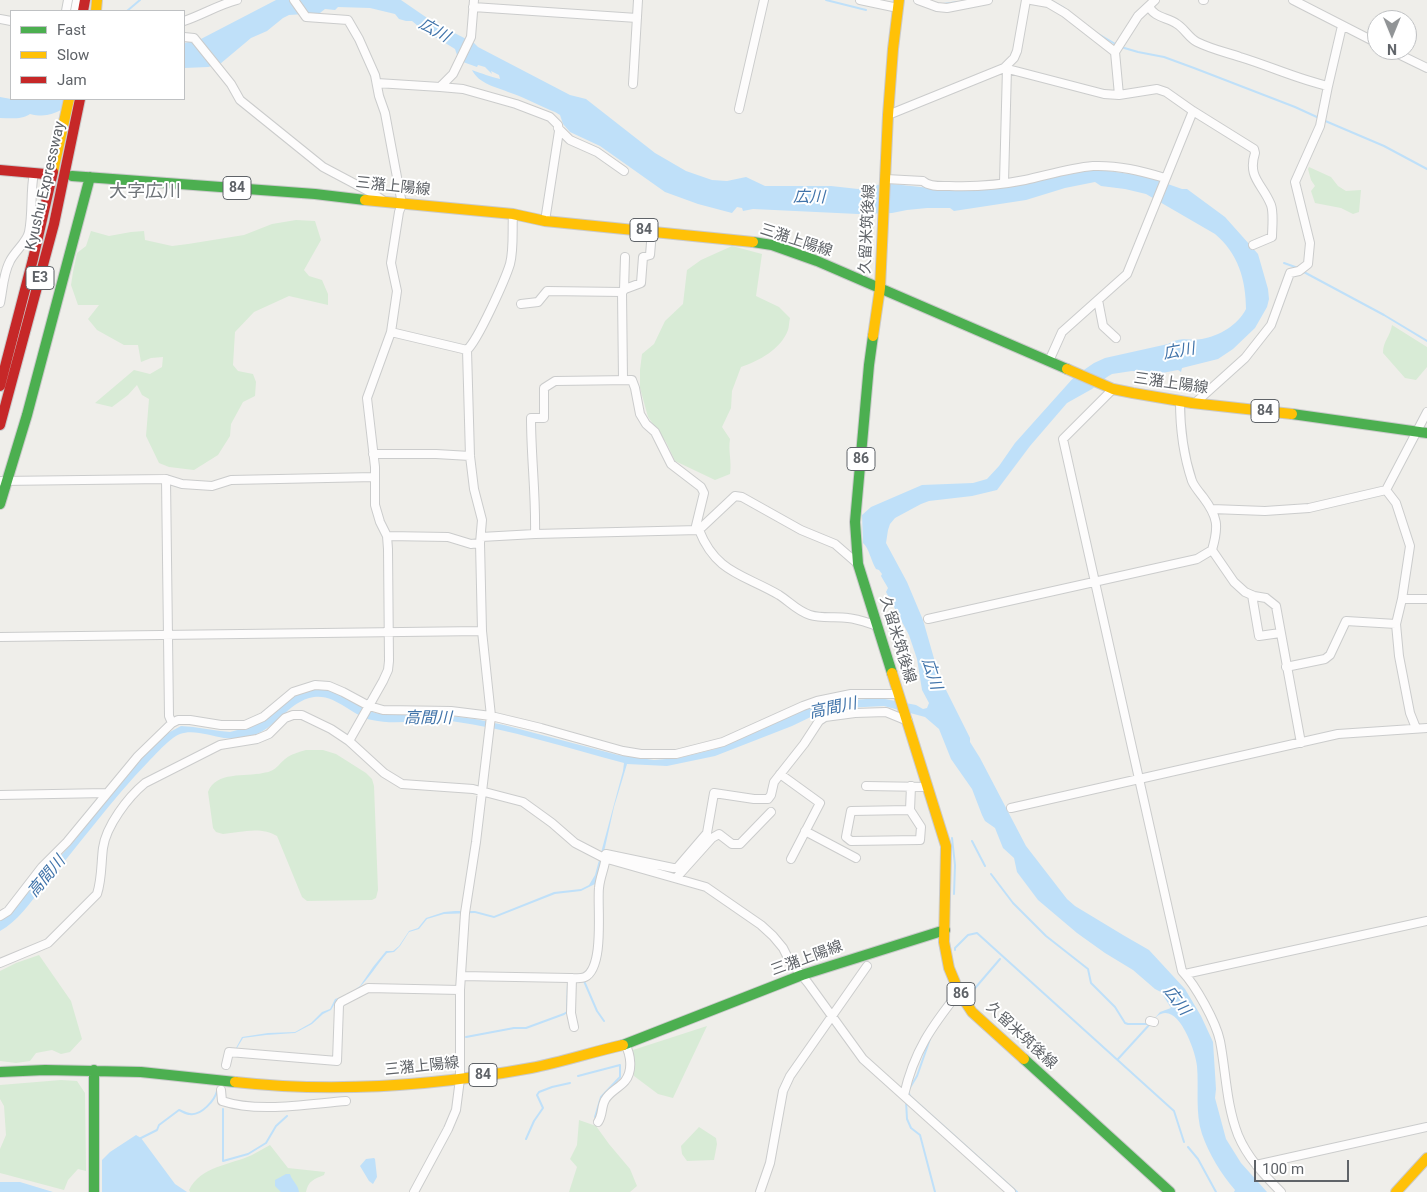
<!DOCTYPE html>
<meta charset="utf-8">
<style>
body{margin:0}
#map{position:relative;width:1427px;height:1192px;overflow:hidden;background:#efeeea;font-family:Roboto,sans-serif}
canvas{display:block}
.legend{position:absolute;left:10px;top:10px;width:175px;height:90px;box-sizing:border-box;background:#fff;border:1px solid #bfc1c3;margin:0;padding:6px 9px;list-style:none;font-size:15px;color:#5f6368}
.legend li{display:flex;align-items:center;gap:10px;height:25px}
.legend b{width:25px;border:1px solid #bfc1c3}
.north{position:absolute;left:1367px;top:10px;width:50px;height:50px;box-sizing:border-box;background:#fff;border:1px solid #bfc1c3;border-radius:50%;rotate:180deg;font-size:14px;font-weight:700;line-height:20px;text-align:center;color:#5f6368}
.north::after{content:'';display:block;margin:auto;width:18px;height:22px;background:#919496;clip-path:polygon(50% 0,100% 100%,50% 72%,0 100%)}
.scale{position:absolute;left:1254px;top:1160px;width:95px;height:22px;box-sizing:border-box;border:2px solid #5f6368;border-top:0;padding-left:6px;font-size:15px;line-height:18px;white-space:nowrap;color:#5f6368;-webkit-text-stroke:4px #fff;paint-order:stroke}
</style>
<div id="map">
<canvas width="1427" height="1192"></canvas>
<ul class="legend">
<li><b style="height:6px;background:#4caf50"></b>Fast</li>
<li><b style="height:6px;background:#ffc107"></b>Slow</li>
<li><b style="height:6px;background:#c62828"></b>Jam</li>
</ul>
<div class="north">N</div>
<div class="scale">100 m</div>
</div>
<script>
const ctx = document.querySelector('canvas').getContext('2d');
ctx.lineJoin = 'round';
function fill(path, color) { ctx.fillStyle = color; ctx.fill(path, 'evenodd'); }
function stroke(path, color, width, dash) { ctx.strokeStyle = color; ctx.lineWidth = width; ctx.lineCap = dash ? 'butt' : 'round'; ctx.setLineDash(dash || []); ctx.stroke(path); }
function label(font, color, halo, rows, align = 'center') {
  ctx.font = font + ' Roboto,"Noto Sans JP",sans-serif'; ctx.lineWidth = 4; ctx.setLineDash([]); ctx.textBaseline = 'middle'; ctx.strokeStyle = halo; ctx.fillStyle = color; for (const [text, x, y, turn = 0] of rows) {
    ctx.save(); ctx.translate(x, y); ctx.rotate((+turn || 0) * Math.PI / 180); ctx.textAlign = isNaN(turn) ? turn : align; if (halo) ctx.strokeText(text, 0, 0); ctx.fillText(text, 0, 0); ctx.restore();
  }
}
const green = new Path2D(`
 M1309,167L1331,177L1338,186L1346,191L1361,190L1359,212L1353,214L1341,208L1315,203L1311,191L1315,186L1311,180L1308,169Z
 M296,220L315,221L321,240L304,270L309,276L322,280L328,294V305L289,296L254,312L235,332L233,365L238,371L253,374L256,382L255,396L243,402L231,424L230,436L218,455L194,470L169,467L159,463L146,436L149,399L142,395L137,385L128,395L112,407L95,403L134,370L150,374L162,367L163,357L151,358L141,362L138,345H124L97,330L88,319L99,305H78L71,285L73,272L77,253L86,246L91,231L109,236L131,232L144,231L145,240L172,246L188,244L244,235L272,224Z
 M732,246L762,254L756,296L779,307L790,318C789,322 789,327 788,330C781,349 759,361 741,367L732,391L731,408L722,427L730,439C728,451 732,462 730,474L715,480L675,461L666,442L648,417L640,388V370L642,354L654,344L665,321L683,304L687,270L701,260Z
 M1392,325L1427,347V367L1416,380L1405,378L1383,353C1383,341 1390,337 1392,325Z
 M306,750H323L336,754L366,773L372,779L374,786L378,890L376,898L372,900L307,901L302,897L277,836C262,826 240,832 223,834L216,832L213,828L208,792C216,771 245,777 263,773C276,771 276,767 285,759C291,754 299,752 306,750Z
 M39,955L71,1001L82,1039L70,1052L61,1054L52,1050L36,1053L30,1061L16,1063L0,1061V971L16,963Z
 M707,1026L673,1098L658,1094L634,1076L633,1050Z
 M61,1080L77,1081L85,1093L86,1171L78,1169L68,1180L64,1190L0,1173V1149L6,1135L4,1106L0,1099V1085Z
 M579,1120L596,1126L609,1144L630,1169L637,1186L630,1192H569L577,1167L570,1159L577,1145Z
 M699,1127L716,1138L717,1144L714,1160L687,1161L682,1154L681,1146Z
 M270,1145L288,1168L325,1172L324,1175C314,1179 308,1181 306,1192H190L189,1190C201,1166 230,1165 252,1155C258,1152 264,1148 270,1145Z`);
const water = new Path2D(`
 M276,0H401L433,22L474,43L478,47L570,95L586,99L655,153L686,171L712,180L727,181L746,177L765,186H831L858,189L875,185L892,184L959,191L1008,186L1087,171L1101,170L1145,176L1182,189H1187L1225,217L1258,254L1268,289L1269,299L1267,307L1255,328L1233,349L1218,359L1182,368L1181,372L1178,370L1162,373L1132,371L1112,374L1107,377L1092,389L1067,403L1030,446L997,490L972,496L929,501L921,504L895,518L890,524L888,530L886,543L907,582L923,620L935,662L944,686L970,738V742L980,758L1026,846L1067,899L1075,906L1123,935L1149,950L1185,989L1201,1016L1213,1042L1216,1089L1215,1098L1226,1139L1241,1163L1267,1192H1234L1235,1190C1221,1174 1209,1154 1202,1134C1195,1113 1199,1088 1197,1066C1196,1053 1180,1006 1161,1014C1157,1015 1153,1021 1150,1024L1160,1012L1171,1008L1161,992L1155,989L1133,970L1105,953L1077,933L1038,900L1017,872L1014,858L1003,848L995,828L985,821L982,815L972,789L951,759L939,729L925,717L884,706L844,708L819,713L792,726L715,756L667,766L627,764L614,807L597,883L581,891L555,894L494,918L475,913L444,914L427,919L419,929L409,932L400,946L394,952L387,953C372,970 361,995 337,1000L331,1010L323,1014L312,1024L295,1033L266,1035L243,1038L237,1048H236L242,1037L268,1033L295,1032L311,1023L322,1012L330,1009L335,999L347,995L360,986L373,967L386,951H393L399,946L409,931L418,928L426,918L444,912L455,911H475L494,916L554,892L581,889L589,885L595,875L623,771L624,763C567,748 510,729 451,721C425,718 398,726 372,720C352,716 336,694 314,697C287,701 277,731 247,737C240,738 232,739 224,738C211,736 193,729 180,734C171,737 156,754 149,761C110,801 78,847 42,888C29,904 18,921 0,931V921L16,906L74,841L126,775L156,743L168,733L181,726L193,727L220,731L230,732L245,728L298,693L313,689L327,690L336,693L375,713L392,715H444L475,719L504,725L618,755L654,760L679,758L715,749L763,729L787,716L819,705L839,701L880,698L916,705L923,709L927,708L929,703L922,690L917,659L909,635L886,592L888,588L881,576L882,574L879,570L876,569C871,561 869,548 863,543L862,515L871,507L922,485L973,483L987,479L999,466L1015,443L1075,376L1094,363L1105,358L1168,344C1181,336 1188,341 1202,339C1219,336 1238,325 1246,309C1246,280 1238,253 1215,234L1146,194L1125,189L1101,186L1095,182L1065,188L1026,200L954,211L950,208H927L907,210L892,213L858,214L753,209L743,211L742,208L737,207L732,213L698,204L665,192L600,146L570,132L563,124L560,115L555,112C540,106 526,98 511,93C496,87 479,84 472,70C483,74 489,76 500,79L499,75L491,71L492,74L485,67L478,65L477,67L463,62L457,55L455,49L437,38L430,36L412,21H406L399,19L395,14L370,8L338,7L335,10L325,9L320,13L289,15L283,18L267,31L251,38L220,64L208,67L184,68V43L199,40Z
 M0,97L11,99H82C62,107 54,120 30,114C21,120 10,118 0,118Z
 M136,1135L141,1138L175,1184L187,1192H102V1160L110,1152Z
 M374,1158L375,1159L377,1177L373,1184L369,1181L360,1166L366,1159Z
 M286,1174H290C292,1181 298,1184 299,1192H281L275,1186V1180Z
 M0,1182H20L53,1192H0Z`);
const stream = new Path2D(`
 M826,0L866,10
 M1053,2L1064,8
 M943,4L958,2
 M127,11L140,0
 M1095,32L1117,45
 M1121,47L1138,52L1164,57L1194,68L1295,107L1319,118
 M1323,120L1384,146L1427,169
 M1284,263L1298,268
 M1302,271L1384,315L1427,341
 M952,838L955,865L954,894
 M972,841L985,866
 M991,874L1013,903L1046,936L1088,969L1091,983L1115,1007L1125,1023L1128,1024H1149
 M955,950V948L968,935L977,933L1174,1111L1184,1142
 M584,981L597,1011L604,1021
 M970,994L1000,959
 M466,1037L514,1028H526L564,1014L567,1012L568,982
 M930,1039L917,1076L908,1091L910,1096L1017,1192
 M1118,1059L1150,1024
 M578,1076L620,1065V1077L601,1097L595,1117
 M906,1101L907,1119L911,1128L920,1135L935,1192
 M223,1109V1161L248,1154L266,1143L276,1126L287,1116
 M141,1138L157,1130L159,1125L179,1110C182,1111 186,1114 190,1114C201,1116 215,1100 217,1091
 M526,1139L534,1121L543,1108L537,1095L539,1092L552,1087L570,1083
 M1188,1147L1198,1159L1216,1192`);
const street = new Path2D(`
 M294,0L306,17L348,20L359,39L375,75L379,96L385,113L402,204L399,212L391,263L397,291L391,332L367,398L375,467V505L380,522L387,536L388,549L389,661L388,670L383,681L349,741
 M860,0L898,8
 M918,0L937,7L947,8L988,0
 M1031,0L1048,3L1065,13L1115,52
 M1203,0H1204
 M1293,0L1377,43
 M1149,6C1154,18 1167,17 1177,24C1184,28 1189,38 1197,42C1211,49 1225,52 1240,57C1270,66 1297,79 1328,86
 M473,7L637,18
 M66,11L68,0
 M75,11L77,0
 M0,19L11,21
 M184,21C202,15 218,5 237,0
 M184,37L194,38L231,84L240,100L323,167L372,193L384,201
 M1390,50L1427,68
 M1004,68L1104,94L1119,95L1157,89L1166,92L1193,111L1254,149L1255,153C1247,178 1263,184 1271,205C1274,214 1272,228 1272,237L1253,245
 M377,83L440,87L453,74L471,37L474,0
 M633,84L638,0
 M440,87L463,89L516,104L550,117L558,125L559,131L545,221
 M1119,95L1115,52L1138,16L1155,0
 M739,109L764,0
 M888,115L1004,68L1014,58L1017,51L1026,0
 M558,128L570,140L597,152L624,171
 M886,179L923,181C929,187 941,186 949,186C974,187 1000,185 1025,180C1048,175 1070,168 1093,166C1118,165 1141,171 1165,178
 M1004,182L1007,68
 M624,290L625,257
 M622,292L623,380
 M1098,300L1103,326L1116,338
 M0,303C3,289 3,274 10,261C15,251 27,242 29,232C33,212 30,192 34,173
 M521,304L538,302L547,291L622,292L625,289L641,283L643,257L650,255L652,231
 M391,332L467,350
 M1049,361L1062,332L1127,274L1193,111
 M1113,389L1063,439L1182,971C1196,986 1216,1022 1220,1041C1226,1072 1226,1104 1238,1135C1247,1157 1264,1175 1281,1192
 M1195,403L1245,358L1271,325L1290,273L1299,271L1308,264L1310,243L1295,182L1320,126L1328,86L1342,26
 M373,454H436L470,456
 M166,479L169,716L172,723
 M0,481L166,479L182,484L212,486L231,480L375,477
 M1386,490L1396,503L1410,546L1402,599L1396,624L1399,656L1410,713L1416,728
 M1212,509L1265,511L1309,508L1386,490L1427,412
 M702,527L735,496L742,497L801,530L835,544L858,564
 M535,534C536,495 531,457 531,418H544V388L555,381L632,380L635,388L640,414L646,424L655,432L671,464L701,487L704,493L695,530
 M387,536L448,537L471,544L480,543
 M481,537L535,534L699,530C716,573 743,574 779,595C790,602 797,611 810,615C822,619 836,616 848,618C858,619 868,623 878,626
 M1212,550L1234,582L1245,592L1254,596L1266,598L1276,606L1301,743
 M1252,595L1259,636L1280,633
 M1402,599H1427
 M928,619L1197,559L1212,550C1219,526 1218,517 1203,497C1199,492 1194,486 1192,481C1183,454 1180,428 1180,401
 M0,637L482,631
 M1286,667L1325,659L1330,655L1346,621L1396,624
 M780,774L820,803L791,859
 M866,786L928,787
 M0,795L106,793
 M1011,808L1338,734L1427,728
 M910,810L851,811L846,837L851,841L920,840L921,827L910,810L911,786
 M805,831L856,858
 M677,877L712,838L719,834L732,844H740L771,812
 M0,916L8,911L42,867L67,842L138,756L172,723L178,720H190L221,725H245L263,717L293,692L315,685L329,686L343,692L369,706L383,710L451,711L491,716L541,728L623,751L641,754H676L723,742L803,706L817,701L851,694H898
 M0,963L48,943L97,894C102,879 101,863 103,848C106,826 128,797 145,783L220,745L257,739L269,734L285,718L293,715H302L331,729L349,741L384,773L402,784L473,789L523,802L552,823L575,843L604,858L706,887L761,925L773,936L783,948L789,960L808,983L863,1059L1011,1192
 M1185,974L1427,921
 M461,976L570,978C575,978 581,979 585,977C605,967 597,906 599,888C600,876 606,865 606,854L673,868H677L707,833L714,793L754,799H768L771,795L774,782L804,744L819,721L825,717L855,713L886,712L908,721
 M572,978L571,1013L574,1027
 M1150,1021L1154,1022
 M226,1065L229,1052L337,1061L339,1005L341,1002L368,988L460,990
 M221,1090L222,1101C258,1113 308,1104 346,1101
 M904,1095C914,1051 932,1026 959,992
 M598,1122C603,1115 601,1107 605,1100C609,1092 619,1088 625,1081C633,1071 631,1055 625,1044
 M1256,1165L1427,1127
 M414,1192L448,1129L456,1110L460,1079V990L465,913L476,842L491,716L482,631L480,543L482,520L474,489L470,456L467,350C478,340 505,280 510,264C514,249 512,229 513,214
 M760,1192L770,1163L783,1091L790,1076L867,966`);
const fast = new Path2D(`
 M72,176L315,194L365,200
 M753,242L772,245L817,261L1067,369
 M873,336L869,365L855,522L858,564L892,673
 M1292,414L1427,433
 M0,504L27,415L90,177
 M623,1045L802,975L945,930
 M1024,1059L1170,1192
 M94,1070V1192
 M0,1072L45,1070L141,1072L235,1082`);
const slow = new Path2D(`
 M96,11L97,0
 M53,172L69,99
 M365,200L513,214L545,221L753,242
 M873,336L880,288L888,115L893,49L899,0
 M1067,369L1113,389L1133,393L1192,403L1292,414
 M892,673L946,846L944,942L949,968L959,992L972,1012L1024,1059
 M235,1082C333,1093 433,1086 531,1068C562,1062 592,1052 623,1045
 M1396,1192L1427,1158`);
const jam = new Path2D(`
 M83,11L85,0
 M0,170L45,174
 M0,386L33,259L53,172
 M0,425L54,224L80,99`);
const shields = [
 [237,188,28],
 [644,230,28],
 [40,278,28],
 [1265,411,28],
 [861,459,28],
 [961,994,28],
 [483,1075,28]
];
const shieldNames = [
 ["84",237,188],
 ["84",644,230],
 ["E3",40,278],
 ["84",1265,411],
 ["86",861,459],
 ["86",961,994],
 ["84",483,1075]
];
const streetNames = [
 ["Kyushu Expressway",46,186,-77],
 ["三潴上陽線",393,187,6],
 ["久留米筑後線",868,229,-87],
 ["三潴上陽線",796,241,18],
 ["三潴上陽線",1171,384,8],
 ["久留米筑後線",897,640,73],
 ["三潴上陽線",807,959,-20],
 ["久留米筑後線",1021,1036,43],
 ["三潴上陽線",422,1067,-6]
];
const waterNames = [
 ["広川",434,31,29],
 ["広川",809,198,1],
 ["広川",1179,352,-10],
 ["広川",931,674,72],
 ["高間川",833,709,-12],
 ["高間川",428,719],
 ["高間川",47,877,-50],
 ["広川",1176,1001,52]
];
const quarterNames = [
 ["大字広川",145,192]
];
fill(green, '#d8ebd6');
fill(water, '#bfe0f9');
stroke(stream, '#bfe0f9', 2);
stroke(street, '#cbcccc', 10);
stroke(fast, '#cacacb', 12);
stroke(slow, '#cacacb', 12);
stroke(jam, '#cacacb', 12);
stroke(street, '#fdfcfc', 8);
stroke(fast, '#4caf50', 10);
stroke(slow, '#ffc107', 10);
stroke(jam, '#c62828', 10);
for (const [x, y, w] of shields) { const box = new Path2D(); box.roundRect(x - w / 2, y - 11.5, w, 23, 4); ctx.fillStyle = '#fff'; ctx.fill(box); stroke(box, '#5f6368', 1); }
label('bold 14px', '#5f6368', null, shieldNames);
label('15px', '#5f6368', '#fff', streetNames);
label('italic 16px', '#4174aa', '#fff', waterNames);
label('18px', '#70757a', '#fff', quarterNames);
</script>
